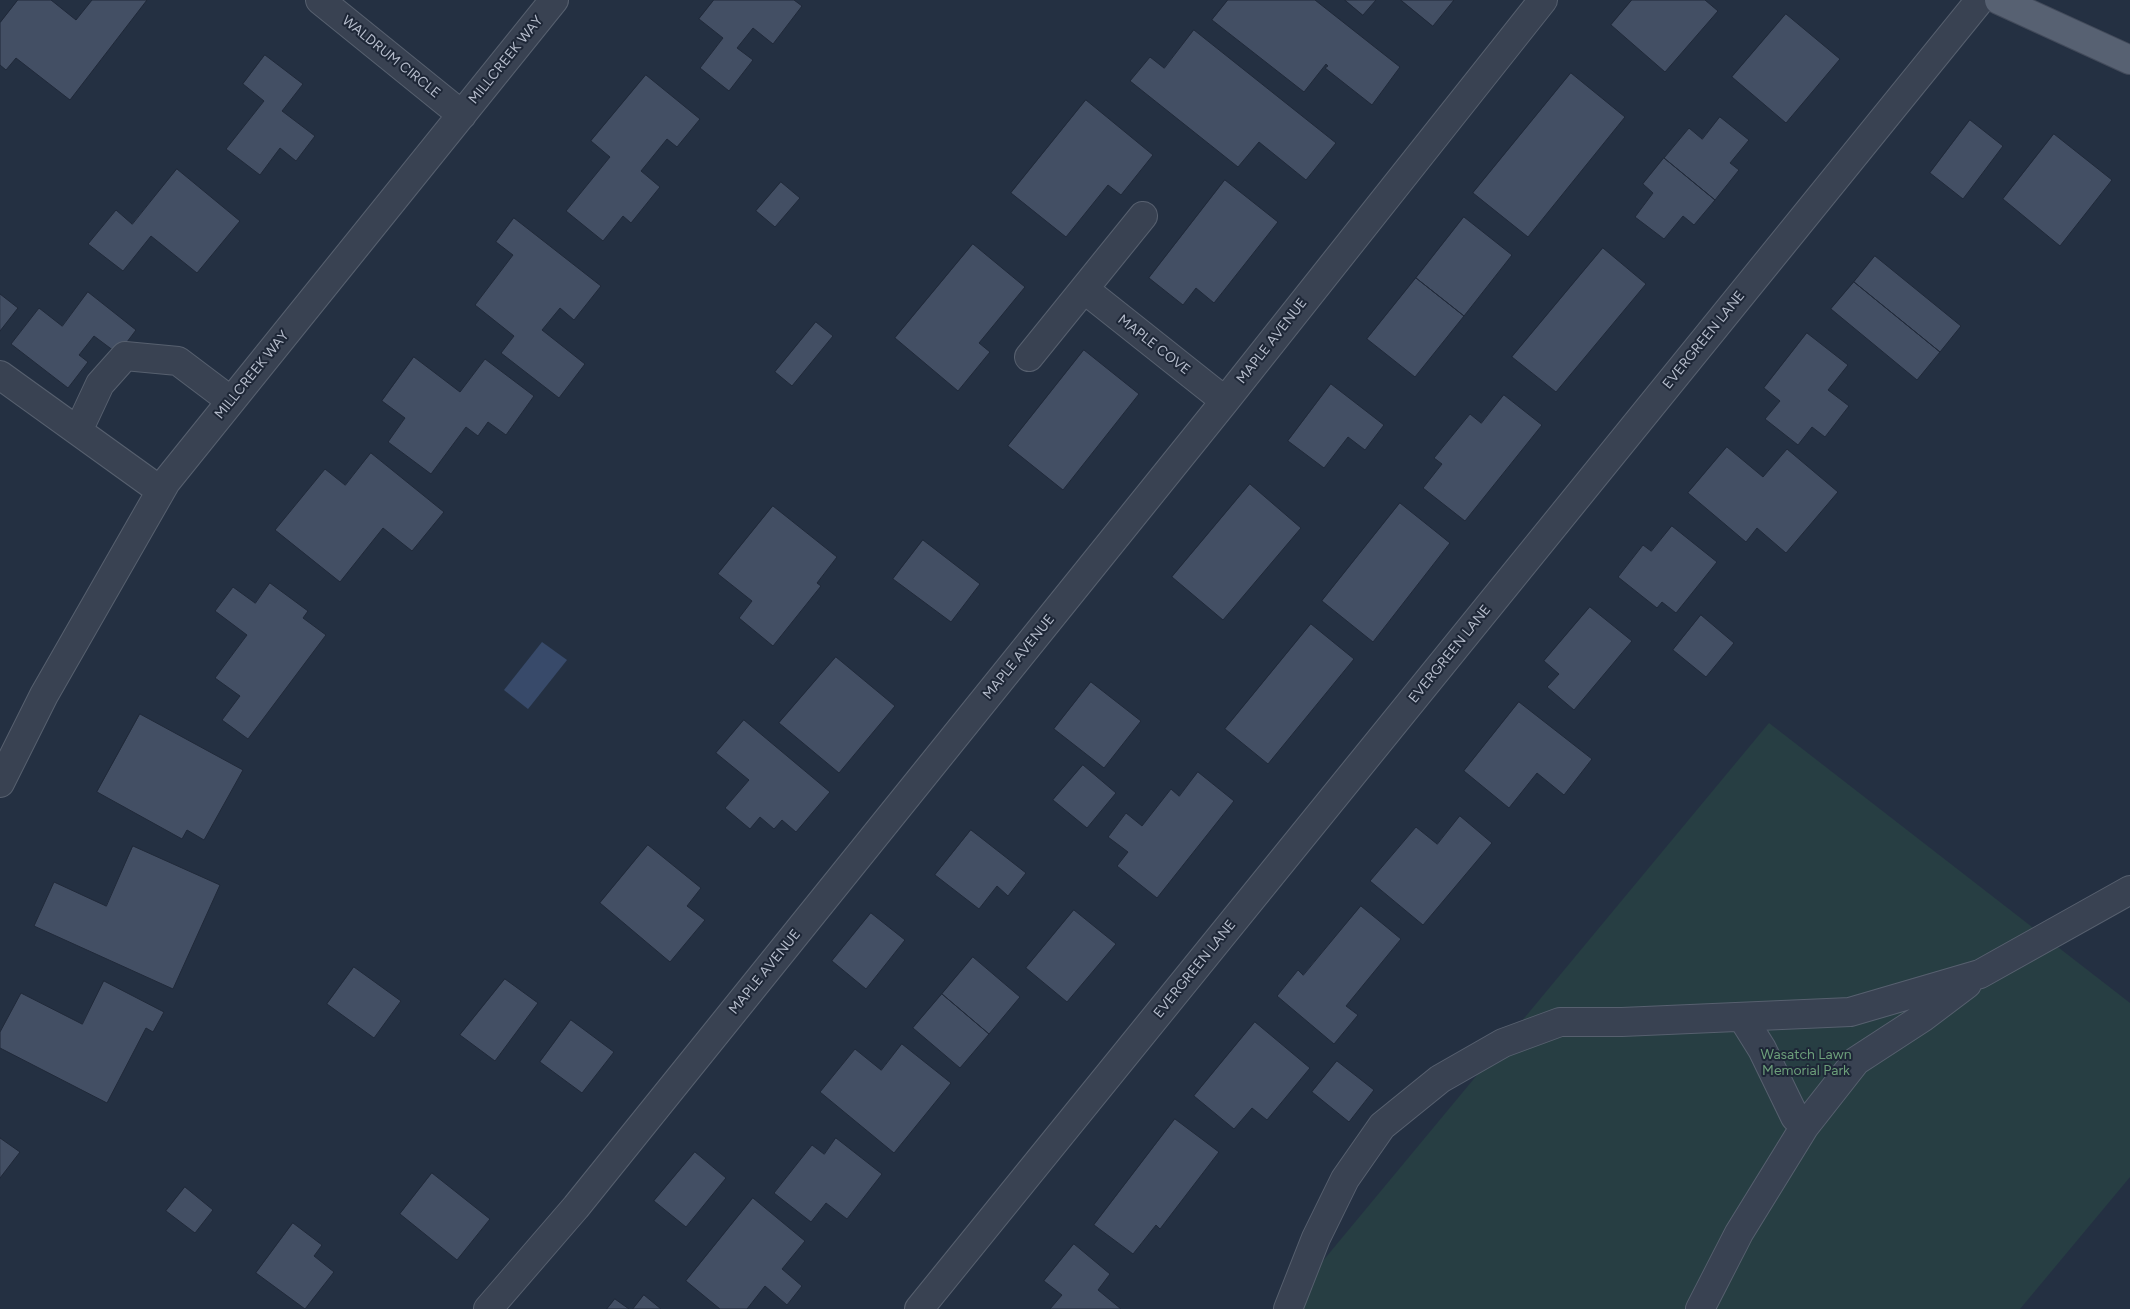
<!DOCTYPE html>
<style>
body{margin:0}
canvas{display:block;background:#243042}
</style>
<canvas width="2130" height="1309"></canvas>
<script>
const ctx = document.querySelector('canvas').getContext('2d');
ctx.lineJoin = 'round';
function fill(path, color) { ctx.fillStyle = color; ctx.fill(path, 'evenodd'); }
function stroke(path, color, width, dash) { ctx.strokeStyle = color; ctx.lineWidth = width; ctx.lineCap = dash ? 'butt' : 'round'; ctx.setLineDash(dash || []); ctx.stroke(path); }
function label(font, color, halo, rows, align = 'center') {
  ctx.font = font + ' Figtree,sans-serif'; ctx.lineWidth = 4; ctx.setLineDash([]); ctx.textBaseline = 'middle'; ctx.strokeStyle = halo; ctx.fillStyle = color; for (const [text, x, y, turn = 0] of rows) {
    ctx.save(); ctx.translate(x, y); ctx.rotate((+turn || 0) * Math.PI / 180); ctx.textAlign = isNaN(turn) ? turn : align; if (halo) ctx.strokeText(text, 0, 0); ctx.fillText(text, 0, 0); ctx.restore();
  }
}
const green = new Path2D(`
 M1769,723L2130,1003V1177L2020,1309H1283Z`);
const water = new Path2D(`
 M542,642L567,660L528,709L504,690Z`);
const building = new Path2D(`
 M18,0H51L76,20L92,0H147L70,100L16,58L6,70L0,65V23Z
 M714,0H794L802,6L773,44L753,28L737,48L753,60L729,91L700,68L723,38L699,19Z
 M1228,0H1315L1400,67L1372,105L1325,68L1328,66L1326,64L1304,92L1212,20Z
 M1345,0H1376L1363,15Z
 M1401,0H1454L1433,26Z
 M1632,0H1705L1718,11L1665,72L1611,25Z
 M1786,14L1840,59L1786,123L1732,77Z
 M1194,30L1336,143L1306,180L1259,142L1238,167L1130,81L1150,57L1164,68Z
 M265,55L303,84L282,111L315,136L296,161L280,148L260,175L226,149L264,101L243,84Z
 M1571,73L1625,117L1528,237L1473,193Z
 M646,75L700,119L677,147L667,139L641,171L660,187L631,223L623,216L603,241L566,211L610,157L591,141Z
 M1086,100L1153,155L1121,195L1108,185L1066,237L1011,193Z
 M1720,117L1749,140L1730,163L1739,170L1715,200L1664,158L1689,128L1702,139Z
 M1970,120L2003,146L1963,199L1930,173Z
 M2054,134L2112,180L2060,246L2003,199Z
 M1664,158L1715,200L1694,225L1683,216L1664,239L1635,217L1653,193L1643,184Z
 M177,169L240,221L197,273L151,236L123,271L88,244L116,210L132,224Z
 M1225,180L1278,222L1214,303L1196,288L1183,305L1149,278Z
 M781,182L800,198L775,227L756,211Z
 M1464,217L1512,255L1464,316L1416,278Z
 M514,218L601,286L574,320L560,308L542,330L585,364L559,398L501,353L514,336L475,305L513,255L496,242Z
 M973,244L1025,287L979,343L990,352L958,391L895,338Z
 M1603,248L1646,284L1556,392L1512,357Z
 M1875,256L1961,326L1940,352L1854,282Z
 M1416,278L1464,316L1415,377L1367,339Z
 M1854,282L1940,352L1917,380L1831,309Z
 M88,292L136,330L118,354L94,336L79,355L88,362L68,388L11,344L39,308L62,326Z
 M0,294L18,308L0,331Z
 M816,322L833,336L792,386L775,372Z
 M1807,333L1848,365L1828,390L1849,406L1825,437L1812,427L1798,445L1765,419L1780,401L1764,388Z
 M1084,350L1139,394L1063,490L1008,446Z
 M414,357L460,392L485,359L534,396L506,435L488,422L478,436L466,427L431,474L388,442L405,418L382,401Z
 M1331,384L1384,425L1365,450L1348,437L1324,468L1288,441Z
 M1504,395L1542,425L1465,521L1423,488L1442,464L1434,458L1470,414L1481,423Z
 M1727,447L1763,477L1787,449L1838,492L1786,553L1757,528L1746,542L1688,493Z
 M371,453L444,512L412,551L383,528L340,582L275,530L325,469L345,485Z
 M1250,484L1301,528L1223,620L1172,577Z
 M1400,503L1450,543L1373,642L1322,601Z
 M773,506L837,557L817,583L821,586L773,646L739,618L752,601L718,574Z
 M1672,526L1717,562L1676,613L1662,602L1657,608L1618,577L1643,545L1651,551Z
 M923,540L980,584L951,622L893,579Z
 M270,583L308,611L303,618L326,635L248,739L222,720L240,696L215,678L247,635L215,611L233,587L255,603Z
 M1590,607L1632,641L1574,710L1547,687L1559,674L1544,661Z
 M1701,615L1734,643L1706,677L1673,650Z
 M1311,624L1354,659L1268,764L1225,729Z
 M836,657L895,706L839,773L779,723Z
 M1091,682L1141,721L1104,768L1054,729Z
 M1519,702L1592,759L1564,795L1537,773L1509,808L1464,771Z
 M140,714L243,770L204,840L187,830L182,839L97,792Z
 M744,720L830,792L796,832L782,820L774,829L760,817L750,829L725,808L749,780L716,753Z
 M1083,765L1116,793L1087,828L1053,800Z
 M1198,772L1234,801L1157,898L1117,866L1128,852L1108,837L1126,813L1142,826L1171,789L1179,796Z
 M1460,816L1492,843L1423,925L1370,881L1416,827L1437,844Z
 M971,830L1026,873L1008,896L997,886L979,909L935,875Z
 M648,845L701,888L687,906L705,920L670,962L600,903Z
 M133,846L220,885L173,989L34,926L54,882L106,906Z
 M1361,906L1401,939L1346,1006L1358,1015L1334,1044L1277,996L1298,970L1303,975Z
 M1074,910L1116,944L1067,1002L1026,968Z
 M871,913L905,940L866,989L832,961Z
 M973,957L1020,997L989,1034L942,994Z
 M354,967L401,1001L374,1038L327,1004Z
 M505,979L538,1003L495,1061L460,1035Z
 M104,981L164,1012L153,1032L146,1028L107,1103L0,1048V1032L21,993L82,1024Z
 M942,994L989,1034L960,1068L913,1028Z
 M571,1020L614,1052L582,1093L540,1062Z
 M1255,1022L1310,1068L1267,1120L1252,1108L1234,1129L1194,1096Z
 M902,1044L951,1083L894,1153L820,1092L855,1049L881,1070Z
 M1337,1061L1374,1090L1349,1122L1312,1092Z
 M1175,1119L1219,1152L1160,1229L1156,1225L1133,1254L1094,1225Z
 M0,1138L20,1152L0,1178Z
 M836,1138L882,1174L847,1219L826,1203L811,1222L774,1193L812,1145L824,1154Z
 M695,1152L726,1178L686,1227L654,1201Z
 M432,1173L490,1219L457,1260L400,1214Z
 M185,1187L213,1210L195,1233L166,1211Z
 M753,1198L805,1241L782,1269L802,1286L787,1305L765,1286L747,1309H720L686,1281Z
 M293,1223L322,1245L314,1256L334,1272L305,1309L256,1273Z
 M1074,1244L1110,1274L1098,1290L1121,1309H1050L1062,1295L1044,1281Z
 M644,1295L661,1309H633Z
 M615,1299L629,1309H607Z`);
const minor = new Path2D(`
 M320,0L462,115
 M1084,289L1225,401
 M1029,357L1143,216
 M0,375L161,491
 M78,431L100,384L125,356L178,361L231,401
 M0,783L44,695L166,482L554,0
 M1742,1017L1762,1049L1795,1117L1805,1126
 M488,1309L576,1207L1225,401L1543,0
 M919,1309L1980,0
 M1288,1309L1316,1238L1345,1179L1382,1126L1440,1079L1503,1043L1560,1022H1622L1850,1012L1980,974L2130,890
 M1700,1309L1739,1233L1805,1126L1856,1061L1922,1018L1967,984`);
const major = new Path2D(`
 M1999,0L2130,60`);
const streetNames = [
 ["WALDRUM CIRCLE",391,57,39],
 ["MILLCREEK WAY",506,60,-51],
 ["EVERGREEN LANE",1704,340,-51],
 ["MAPLE AVENUE",1272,341,-52],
 ["MAPLE COVE",1154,345,38],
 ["MILLCREEK WAY",252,375,-51],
 ["EVERGREEN LANE",1450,654,-51],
 ["MAPLE AVENUE",1019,657,-51],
 ["EVERGREEN LANE",1195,969,-51],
 ["MAPLE AVENUE",765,972,-51]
];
const parkNames = [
 ["Wasatch Lawn",1806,1055],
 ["Memorial Park",1806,1071]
];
fill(green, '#273e43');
fill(water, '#384a6a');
fill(building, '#434f64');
stroke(building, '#202939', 1);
stroke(minor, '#57606f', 30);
stroke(major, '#434b5b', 30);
stroke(minor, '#394252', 28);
stroke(major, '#576172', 28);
label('14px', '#b6bdcc', '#1e2737', streetNames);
label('14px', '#6c9e7a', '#1e2737', parkNames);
</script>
